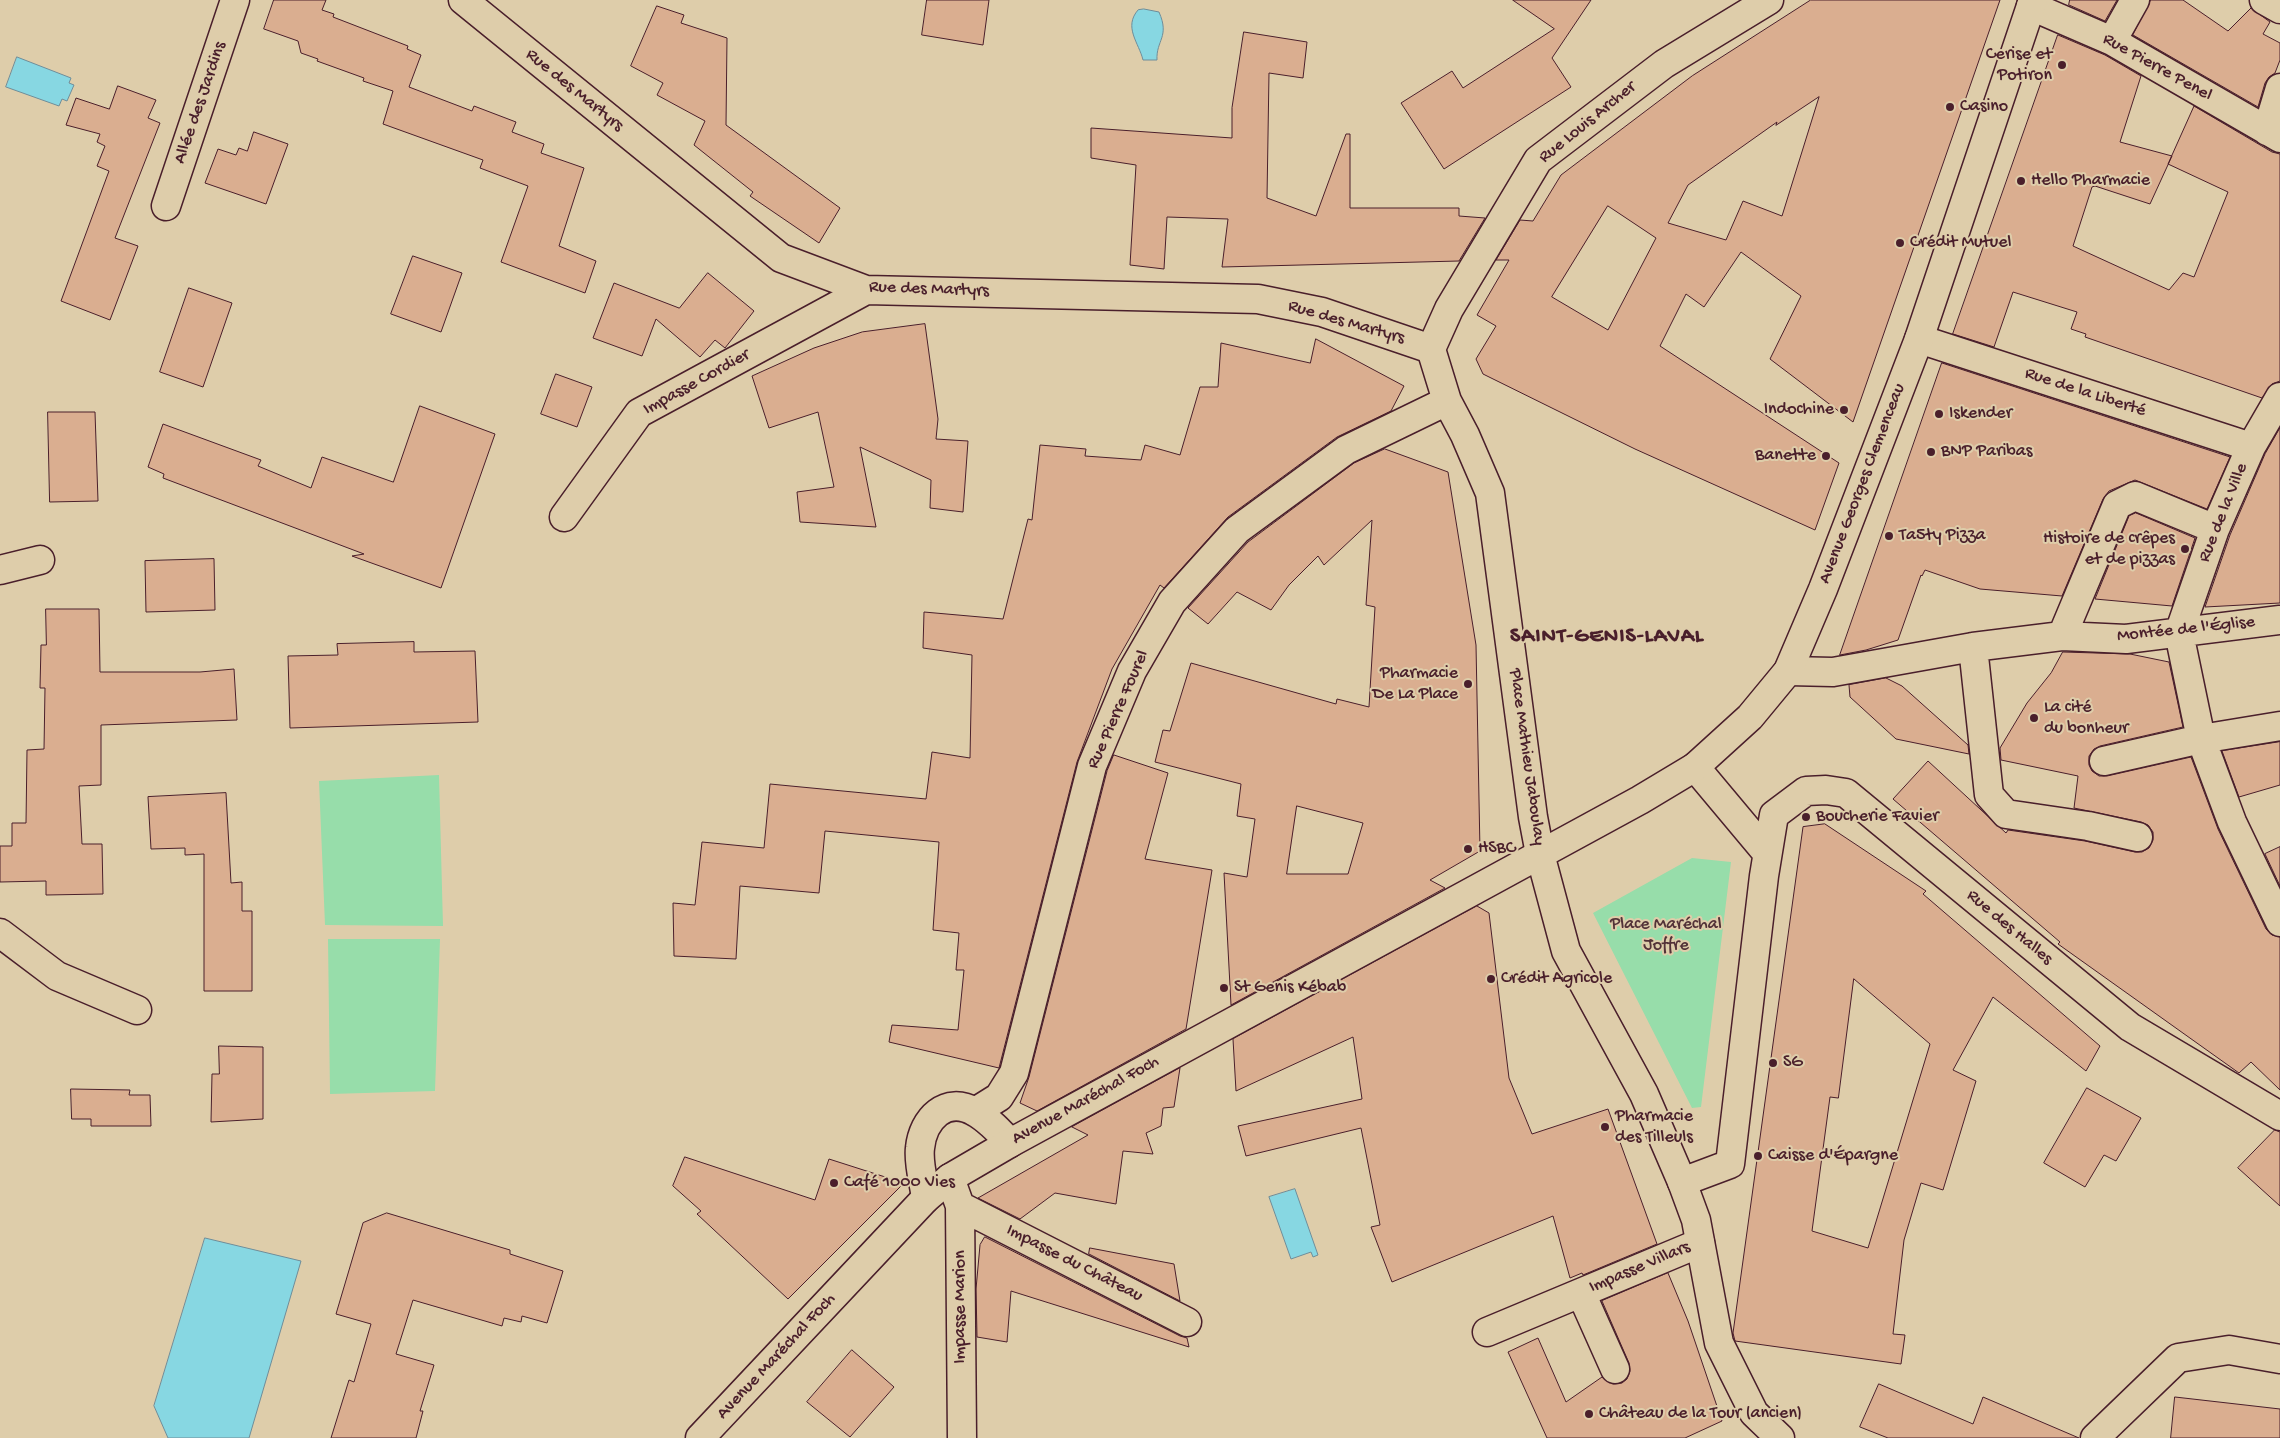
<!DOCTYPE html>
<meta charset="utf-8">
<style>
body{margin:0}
canvas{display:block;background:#decdaa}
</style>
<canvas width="2280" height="1438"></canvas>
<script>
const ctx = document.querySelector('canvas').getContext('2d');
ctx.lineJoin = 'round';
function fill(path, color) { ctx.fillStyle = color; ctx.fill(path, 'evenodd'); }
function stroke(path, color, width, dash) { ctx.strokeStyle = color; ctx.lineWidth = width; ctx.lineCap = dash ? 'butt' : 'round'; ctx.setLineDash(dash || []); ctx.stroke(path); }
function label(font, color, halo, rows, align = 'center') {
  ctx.font = font + ' "Gochi Hand",sans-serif'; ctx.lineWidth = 4; ctx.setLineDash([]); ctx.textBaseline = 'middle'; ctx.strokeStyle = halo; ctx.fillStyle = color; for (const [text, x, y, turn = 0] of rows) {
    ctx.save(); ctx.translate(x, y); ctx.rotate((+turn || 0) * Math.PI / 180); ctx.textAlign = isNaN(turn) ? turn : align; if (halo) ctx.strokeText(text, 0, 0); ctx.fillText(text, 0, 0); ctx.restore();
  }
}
const green = new Path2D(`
 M439,775L443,926L325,925L319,781Z
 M1692,858L1731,862L1701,1107L1692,1108L1593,913Z
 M328,939H440L435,1091L330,1094Z`);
const water = new Path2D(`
 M1144,9L1159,12C1170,37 1156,40 1157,60H1143C1139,43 1123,27 1138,10Z
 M17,57L71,78L69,83L74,85L67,101L62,99L59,106L6,87Z
 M1295,1189L1318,1255L1313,1257L1311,1252L1291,1259L1269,1197Z
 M205,1238L301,1261L249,1438H168L154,1406Z`);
const building = new Path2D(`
 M274,0H326L322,10L334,14L333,17L408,46L407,49L421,55L409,87L472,111L474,106L516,122L512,132L544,144L541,153L584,168L559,246L596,261L585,293L501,262L528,186L480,168L483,160L383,124L393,91L363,81L364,78L317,61L318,59L301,53L298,41L264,29Z
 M927,0H989L983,45L922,35Z
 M1513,0H1591L1552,58L1571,87L1444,169L1401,103L1452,71L1463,88L1554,29Z
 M1811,0H2000L1853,422L1770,359L1801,296L1741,252L1704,307L1686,294L1660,346L1839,463L1815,530L1635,449L1483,374L1476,359L1496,326L1477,315L1509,260H1496L1520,220L1533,221L1561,175L1692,76ZM1819,97L1782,216L1743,201L1726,240L1668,223L1688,185L1777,122L1776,125ZM1608,206L1656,238L1608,330L1552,297Z
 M2070,0H2117L2105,21L2069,5Z
 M2151,0H2183L2228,31L2251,8L2270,22L2263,34L2280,43V60L2275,73L2269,77L2265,83L2258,107L2133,35Z
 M657,6L684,15L681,23L727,38L726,125L840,208L819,243L750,196L753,192L694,145L705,121L657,95L663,83L631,66Z
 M1244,32L1307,42L1303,78L1269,73L1267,198L1316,216L1346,134H1350V208H1459V216L1485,218L1459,261L1222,267L1228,219L1167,217L1164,269L1130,265L1136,165L1091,158V128L1232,138V108Z
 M2058,35L2105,55L2141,76L2120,142L2172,156L2150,204L2095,186L2092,187L2073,246L2169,290L2183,273L2194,277L2228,192L2168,164L2194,106L2272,152L2280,154V381L2272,384L2262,398L2085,337L2086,334L2071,329L2077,312L2013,292L1994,347L1953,334Z
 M118,86L156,100L148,118L160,123L115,238L138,246L110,320L61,301L109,171L97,166L105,146L97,142L100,134L66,125L76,98L109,109Z
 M254,132L288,144L266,204L205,183L218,149L236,155L239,148L247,151Z
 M413,256L462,273L441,332L391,314Z
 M708,273L754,311L725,348L715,340L700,357L656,319L642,356L593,338L614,283L679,308Z
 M189,288L232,303L203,387L160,372Z
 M925,324L938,419L936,439L968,441L963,512L930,508L931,480L860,447L876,527L800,522L797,492L834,487L818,412L769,428L752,376L814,348L862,332Z
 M1316,339L1404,386L1391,411L1337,437L1228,517L1164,588L1160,585L1112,669L1077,762L999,1068L889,1042L892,1025L958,1030L964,970H956L959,933L933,930L939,842L825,831L819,893L740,886L736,959L674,956L673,903L695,905L702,842L764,848L770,784L926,799L932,752L970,758L972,655L923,648L924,612L1003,619L1028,519L1032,520L1040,445L1086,449L1085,456L1141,460L1145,445L1180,455L1200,387H1218L1221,343L1310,363Z
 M1942,363L2230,457L2207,509L2135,480L2109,491L2103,499L2062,596L1980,589L1925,570L1922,576L1921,575L1898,640L1866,650L1840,655Z
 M556,374L592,387L577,427L541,414Z
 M420,406L495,434L441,588L352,556L364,554L163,478L164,474L148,467L163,424L261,460L258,466L311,488L322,457L393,482Z
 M48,412H95L98,501L50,502Z
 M2280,428V603L2205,607L2230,535L2265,454Z
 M1385,449L1448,472L1476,645L1480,851L1430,880L1445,888L1231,1005L1224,873L1247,877L1255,819L1237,816L1241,784L1155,762L1163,730L1170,731L1191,663L1336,704L1337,699L1369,707L1375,607L1366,605L1372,520L1324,565L1318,556L1289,585L1271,610L1237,592L1208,624L1188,608L1248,542L1354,463ZM1297,806L1363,823L1348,874H1287Z
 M2136,513L2195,538L2172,606L2095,599L2129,516Z
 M214,559L215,610L146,612L145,561Z
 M46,609H99L100,672H200L234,669L237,720L101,725V785L79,786L82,844H102L103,894L46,895V881L0,882V846H12V823H26L27,750L44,749L45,688H40L41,645H46Z
 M414,642V652L475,651L478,722L290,728L288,656L338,655L337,644Z
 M2063,652L2130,654L2169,662L2183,727L2100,746L2094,749L2089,756V765L2092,771L2099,776H2107L2191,757L2218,829L2266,929L2272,935L2280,937V1090L2251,1062L2239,1073L2058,944L2060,942L1893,799L1928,761L2006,833L2008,830L2085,841L2135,852H2142L2149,848L2153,840V832L2148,825L2141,822L2074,808L2078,776L2001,760L2000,748L2027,703L2051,673Z
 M1886,678L1902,686L1968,745L1969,754L1896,739L1850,697L1849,685Z
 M2280,742V785L2239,797L2222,751Z
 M1114,755L1168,773L1145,859L1212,870L1186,1029L1037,1111L1020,1103L1029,1077L1107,771Z
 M226,793L231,883L242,882V911H252V991H204V854L185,855V848L151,849L148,797Z
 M1825,824L1926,891L1923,894L2100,1046L2086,1071L1993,997L1953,1070L1976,1081L1943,1190L1921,1183L1904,1240L1893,1334L1905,1335L1901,1364L1735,1341L1733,1333L1803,827ZM1854,979L1930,1044L1868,1248L1812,1231L1830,1097L1838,1098Z
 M2280,847V886L2265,854Z
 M1477,906L1489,913L1509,1078L1532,1134L1608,1109L1657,1244L1583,1275L1582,1273L1570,1278L1553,1216L1392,1282L1371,1227L1380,1225L1361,1128L1246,1156L1238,1126L1362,1099L1353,1037L1236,1091L1233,1039Z
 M219,1046L263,1047V1119L211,1122L212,1074H219Z
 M1180,1068L1174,1107L1163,1108L1161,1126L1146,1133L1153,1154L1123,1151L1116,1204L1055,1193L1020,1219L978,1198L1088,1135L1072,1127Z
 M2087,1088L2141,1118L2116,1161L2104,1155L2085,1187L2044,1163Z
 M71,1089L130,1090L129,1095H150L151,1126H91V1119H72Z
 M2275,1130L2280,1132V1206L2238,1168Z
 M685,1157L815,1200L829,1159L904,1183L788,1299L697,1214L701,1211L673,1186Z
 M387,1213L510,1250V1254L563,1271L547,1323L522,1316L521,1322L504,1318L502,1326L413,1300L396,1354L434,1365L420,1411H423L416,1438H331L349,1380L354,1382L371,1324L336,1314L363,1223Z
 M985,1237L1180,1336L1187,1338L1189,1347L1011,1291L1007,1342L977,1337L976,1289L980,1245Z
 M1090,1248L1174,1264L1180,1301L1089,1254Z
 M1668,1273L1688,1321L1722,1421L1685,1438H1547L1508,1352L1538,1338L1566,1402L1602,1377L1613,1384L1622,1383L1627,1379L1630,1371L1629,1363L1602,1301Z
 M852,1350L894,1387L850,1437L807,1402Z
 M1879,1384L1973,1424L1983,1397L2079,1438H1888L1860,1427Z
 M2175,1397L2280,1409V1438H2171Z`);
const minor = new Path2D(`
 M463,0L781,258L866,290L1258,299L1322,312L1431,349L1447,401L1465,435L1490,493L1533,817L1540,854
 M2264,0L2280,9
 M2031,6L2112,41L2280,138
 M2112,41L2135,0
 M2267,131L2280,88
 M166,206L235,0
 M1919,339L2251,447
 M1431,349L1449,309L1538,160L1664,64L1769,0
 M564,517L639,413L866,290
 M0,570L40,560
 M2179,633L2201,739L2232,822L2280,922
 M2179,633L2215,529L2251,447L2280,397
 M2062,636L2117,505L2135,496L2215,529
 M1973,647L1989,795L2006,814L2088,826L2138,837
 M1788,671L1833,672L1973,647L2062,636L2126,639L2280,620
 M2104,761L2201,739L2280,726
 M1695,767L1767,853
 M0,933L57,976L137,1010
 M975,1112L999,1097L1014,1073L1092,766L1132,671L1172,602L1237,530L1346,450L1447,401
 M950,1178L960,1206L962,1438
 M1682,1182L1730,1164L1764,876L1774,815L1806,791L1826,790L1846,793L2130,1027L2280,1116
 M926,1198C924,1183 918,1163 920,1148C923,1119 946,1095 975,1112C989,1120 1000,1132 1010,1143
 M960,1206L1187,1322
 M1581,1293L1615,1369
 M1487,1332L1700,1243
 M2095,1438L2178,1358L2229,1350L2280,1359`);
const major = new Path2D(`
 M1540,854L1566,951L1644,1094L1682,1182L1696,1220L1719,1343L1754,1413L1780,1438
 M700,1438L926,1198L950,1178L1010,1143L1640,800L1695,767L1750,717L1788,671L1823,589L1919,339L2033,0`);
const markers = [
 [2062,65,5,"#4a1f2b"],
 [1950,107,5,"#4a1f2b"],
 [2021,181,5,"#4a1f2b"],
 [1900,243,5,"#4a1f2b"],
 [1844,410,5,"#4a1f2b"],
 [1939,414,5,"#4a1f2b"],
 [1931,452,5,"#4a1f2b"],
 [1826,456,5,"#4a1f2b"],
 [1889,536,5,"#4a1f2b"],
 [2185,549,5,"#4a1f2b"],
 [1468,684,5,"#4a1f2b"],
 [2034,718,5,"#4a1f2b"],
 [1806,817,5,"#4a1f2b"],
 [1468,849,5,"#4a1f2b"],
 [1491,979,5,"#4a1f2b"],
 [1224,988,5,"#4a1f2b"],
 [1773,1063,5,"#4a1f2b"],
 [1605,1127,5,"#4a1f2b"],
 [1758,1156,5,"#4a1f2b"],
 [834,1183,5,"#4a1f2b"],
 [1589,1414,5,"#4a1f2b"]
];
const poiNames = [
 ["Cerise et",2052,55,"right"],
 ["Potiron",2052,76,"right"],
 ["Casino",1960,107],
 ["Hello Pharmacie",2031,181],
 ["Crédit Mutuel",1910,243],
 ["Indochine",1834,410,"right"],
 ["Iskender",1949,414],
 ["BNP Paribas",1941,452],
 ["Banette",1816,456,"right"],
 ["Ta5ty Pizza",1899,536],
 ["Histoire de crêpes",2175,539,"right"],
 ["et de pizzas",2175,560,"right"],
 ["Pharmacie",1458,674,"right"],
 ["De La Place",1458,695,"right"],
 ["La cité",2044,708],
 ["du bonheur",2044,729],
 ["Boucherie Favier",1816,817],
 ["HSBC",1478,849],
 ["Crédit Agricole",1501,979],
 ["St Genis Kébab",1234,988],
 ["SG",1783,1063],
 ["Pharmacie",1615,1117],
 ["des Tilleuls",1615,1138],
 ["Caisse d'Épargne",1768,1156],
 ["Café 1000 Vies",844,1183],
 ["Château de la Tour (ancien)",1599,1414]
];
const streetNames = [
 ["Rue Pierre Penel",2157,68,29],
 ["Rue des Martyrs",574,91,39],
 ["Allée des Jardins",201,103,-71],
 ["Rue Louis Archer",1588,123,-39],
 ["Rue des Martyrs",929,290,2],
 ["Rue des Martyrs",1346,323,16],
 ["Impasse Cordier",697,383,-29],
 ["Rue de la Liberté",2085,393,18],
 ["Avenue Georges Clemenceau",1863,484,-69],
 ["Rue de la Ville",2224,513,-68],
 ["Montée de l'Église",2186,630,-6],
 ["Rue Pierre Fourel",1119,710,-66],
 ["Place Mathieu Jaboulay",1526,757,82],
 ["Rue des Halles",2009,928,40],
 ["Avenue Maréchal Foch",1086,1101,-29],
 ["Impasse du Château",1074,1264,27],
 ["Impasse Villars",1640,1268,-23],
 ["Impasse Marion",961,1307,-90],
 ["Avenue Maréchal Foch",777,1357,-47]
];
const parkNames = [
 ["Place Maréchal",1666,925],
 ["Joffre",1666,946]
];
const districtNames = [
 ["SAINT-GENIS-LAVAL",1607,638]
];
fill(green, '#97ddaa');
fill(water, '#87d7e2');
stroke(water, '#6f8d99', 1);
fill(building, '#daae90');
stroke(building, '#4a1f2b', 1);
stroke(minor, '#4a1f2b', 31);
stroke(major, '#4a1f2b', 31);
stroke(minor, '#decdaa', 28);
stroke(major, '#decdaa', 28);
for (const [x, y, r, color] of markers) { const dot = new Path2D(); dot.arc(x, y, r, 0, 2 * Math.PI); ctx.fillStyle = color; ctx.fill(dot); stroke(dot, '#decdaa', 2); }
label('18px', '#4a1f2b', '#decdaa', poiNames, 'left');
label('18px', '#4a1f2b', '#decdaa', streetNames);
label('18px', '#523238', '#decdaa', parkNames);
ctx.letterSpacing = '1px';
label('bold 22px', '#4a1f2b', '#decdaa', districtNames);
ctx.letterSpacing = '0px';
</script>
